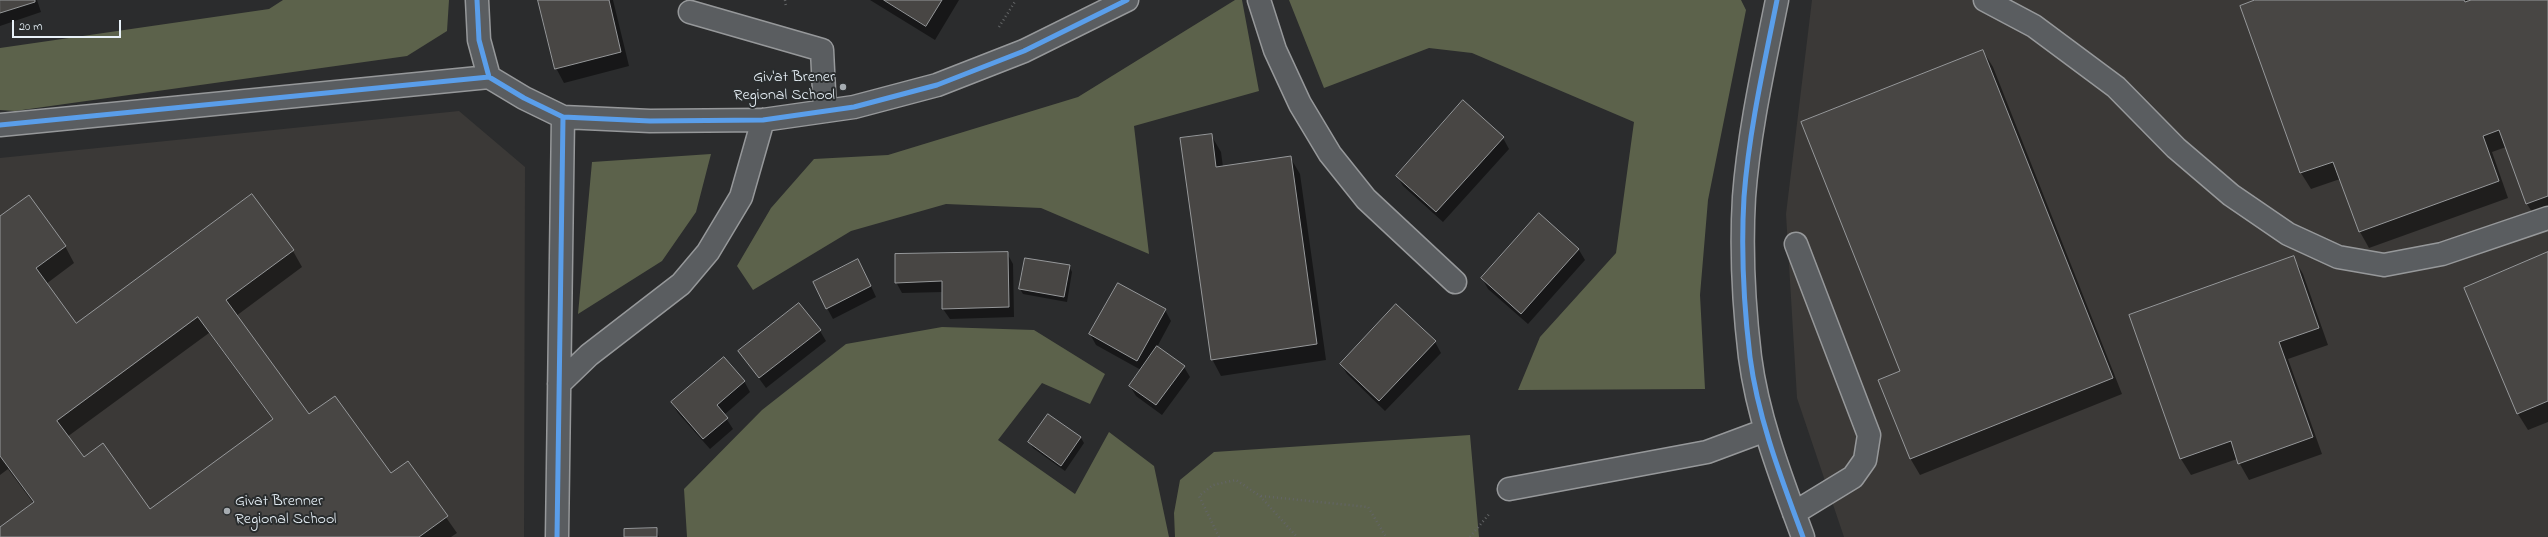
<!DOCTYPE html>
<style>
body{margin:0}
#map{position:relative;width:2548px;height:537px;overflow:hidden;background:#2b2c2d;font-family:"Indie Flower",sans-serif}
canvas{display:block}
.scale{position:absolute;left:12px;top:20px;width:109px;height:18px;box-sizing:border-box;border:2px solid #e8f1f8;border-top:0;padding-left:5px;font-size:12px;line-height:14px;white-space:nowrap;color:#e8f1f8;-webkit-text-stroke:3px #2a2d2e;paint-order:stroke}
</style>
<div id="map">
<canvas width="2548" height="537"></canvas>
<div class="scale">20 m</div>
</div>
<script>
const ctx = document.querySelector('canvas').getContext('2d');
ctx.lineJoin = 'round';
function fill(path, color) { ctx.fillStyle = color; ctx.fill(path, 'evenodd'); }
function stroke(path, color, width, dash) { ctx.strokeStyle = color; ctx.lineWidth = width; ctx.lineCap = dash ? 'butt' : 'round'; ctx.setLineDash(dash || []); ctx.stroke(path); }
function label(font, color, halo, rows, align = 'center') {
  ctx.font = font + ' "Indie Flower",sans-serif'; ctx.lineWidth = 4; ctx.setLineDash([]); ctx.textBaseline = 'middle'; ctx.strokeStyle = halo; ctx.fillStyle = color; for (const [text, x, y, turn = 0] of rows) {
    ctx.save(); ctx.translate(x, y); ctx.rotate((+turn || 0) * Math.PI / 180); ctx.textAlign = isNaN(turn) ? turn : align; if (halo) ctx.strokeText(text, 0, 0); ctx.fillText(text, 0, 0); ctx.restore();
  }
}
const built = new Path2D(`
 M1812,0H2548V537H1844L1797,398L1786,214Z
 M459,111L525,167L524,537H0V158Z`);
const green = new Path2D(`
 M283,0H449L447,31L407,56L15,111L0,110V48L269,9Z
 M1235,0H1242L1259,91L1134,126L1149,254L1041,208L946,204L851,231L753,290L737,266L771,208L814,159L888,155L1078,97Z
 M1289,0H1741L1746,10L1708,200L1700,295L1705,389L1518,390L1540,337L1616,253L1634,122L1472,53L1429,48L1324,88Z
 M711,154L696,212L662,261L578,314L592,162Z
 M942,327L1034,330L1105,374L1090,404L1042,383L998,440L1075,494L1109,432L1154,466L1169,537H687L684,489L762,410L846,344Z
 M1470,435L1479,537H1175L1174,513L1180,480L1214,452Z`);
const shadow = new Path2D(`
 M0,0H37L41,12L0,26Z
 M539,0H613L629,66L564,83L556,68Z
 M870,0H959L935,40Z
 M2258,0H2467V2L2474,0H2548V216L2537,220L2527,204L2506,147L2492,152L2508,198L2369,248L2360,232L2340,179L2311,189L2301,173L2241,6Z
 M1983,51L1993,67L2122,394L1920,475L1910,458L1901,372Z
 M1463,102L1503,138L1509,149L1443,222L1403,186L1397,176Z
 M1211,135L1221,152L1223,167L1290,157L1300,174L1326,360L1221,376L1212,359Z
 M1539,214L1579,250L1585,260L1528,324L1488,289L1482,278Z
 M0,218L65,246L74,263L46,284L75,324L293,251L302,267L236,316L309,416L390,474L407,462L457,533L451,537H0V529L34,504L8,469L0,475ZM209,333L273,420L150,510L84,459L67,437Z
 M1007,253L1013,264L1014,317L950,319L943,309V292L902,293L896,282Z
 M2548,253V422L2528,430L2518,414L2465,288Z
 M2293,257L2303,274L2328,345L2288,359L2322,454L2249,480L2237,459L2191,475L2181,459L2131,315Z
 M1069,266L1072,272L1067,302L1023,294L1020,289Z
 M864,271L876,297L833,319L827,308Z
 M1396,305L1435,342L1441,353L1385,411L1347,374L1341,364Z
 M1165,310L1171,321L1157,347L1184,367L1190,377L1162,415L1136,396L1130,386L1141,370L1096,345L1090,334Z
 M820,331L826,341L766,388L739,351Z
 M744,381L750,392L724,415L733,429L710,449L678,413L672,403Z
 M1048,415L1081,438L1084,443L1065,471L1033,448L1030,442Z
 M656,529L659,537H625Z`);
const building = new Path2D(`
 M0,0H35V2L0,13Z
 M538,0H609L621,52L555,69Z
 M884,0H942L926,26Z
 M2255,0H2464L2465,2L2471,0H2548V196L2526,204L2499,130L2483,136L2499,181L2359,232L2333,162L2300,173L2240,6Z
 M1983,50L2113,378L1910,459L1878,380L1900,371L1801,122Z
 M1463,100L1504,137L1436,212L1396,176Z
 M1212,134L1216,167L1291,156L1317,344L1211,360L1180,138Z
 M252,194L294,250L226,300L309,414L335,396L391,473L408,461L448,516L419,537H0V527L34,502L0,456V216L29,195L66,246L36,268L76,323ZM198,317L273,419L150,509L103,443L84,457L57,421Z
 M1539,213L1579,249L1521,314L1481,278Z
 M1008,252L1009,307L942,309V281L895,283V254Z
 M2548,252V401L2517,414L2464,288Z
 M2294,256L2319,328L2279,342L2313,437L2238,464L2231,441L2180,459L2129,315Z
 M1025,258L1070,265L1064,297L1019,289Z
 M858,259L871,286L826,309L813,282Z
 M1118,283L1166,309L1137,361L1089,334Z
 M799,303L821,330L759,378L738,351Z
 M1396,304L1436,341L1379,401L1340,364Z
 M1157,346L1185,366L1156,405L1129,386Z
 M724,357L745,381L717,405L728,418L703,439L671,402Z
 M1048,414L1081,437L1061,466L1028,442Z
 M657,528V537H624V529Z`);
const path = new Path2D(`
 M785,0L786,7
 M999,27L1016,0
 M1261,496L1368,507L1386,537
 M1219,537L1199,496L1213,485L1236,480L1260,496L1297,537
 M1470,537L1490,513`);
const minor = new Path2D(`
 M477,0L479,40L489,77L524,98L563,117L650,121L763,120L854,107L937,85L1024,51L1127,0
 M1259,0L1275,50L1300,104L1330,154L1366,199L1455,282
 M1777,0C1764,65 1749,131 1744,197C1741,248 1744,307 1750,357C1758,419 1782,480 1803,537
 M1985,0L2034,26L2116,87L2176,148L2231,195L2288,234L2338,257L2384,265L2442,254L2548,218
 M690,12L822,50L825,111
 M0,125L489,77
 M559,384L589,355L681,284L708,252L741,197L763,120
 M1509,489L1707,452L1766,430
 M1794,513L1853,477L1865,460L1869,435L1796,244
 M557,537L563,117`);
const cycleway = new Path2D(`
 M477,0L479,40L489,77L524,98L563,117L650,121L763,120L854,107L937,85L1024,51L1127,0
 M1777,0C1764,65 1749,131 1744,197C1741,248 1744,307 1750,357C1758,419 1782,480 1803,537
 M0,125L489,77
 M557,537L563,117`);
const markers = [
 [843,87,4,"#a6acb1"],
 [227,511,4,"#a6acb1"]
];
const poiNames = [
 ["Giv'at Brener",835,78],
 ["Regional School",835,96],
 ["Givat Brenner",235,502,"left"],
 ["Regional School",235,520,"left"]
];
fill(built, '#3b3937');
fill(green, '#5c624b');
fill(shadow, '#0007');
fill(building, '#484644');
stroke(building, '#96989a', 1);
stroke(minor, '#96989a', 25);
stroke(path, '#636566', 2.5, [1, 3]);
stroke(minor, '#5a5d60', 22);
stroke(cycleway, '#5a9eea', 5);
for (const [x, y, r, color] of markers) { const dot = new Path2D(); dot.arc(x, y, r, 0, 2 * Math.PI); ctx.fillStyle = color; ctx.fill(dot); stroke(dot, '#2a2d2e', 1.5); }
label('16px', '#e8f1f8', '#2a2d2e', poiNames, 'right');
</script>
